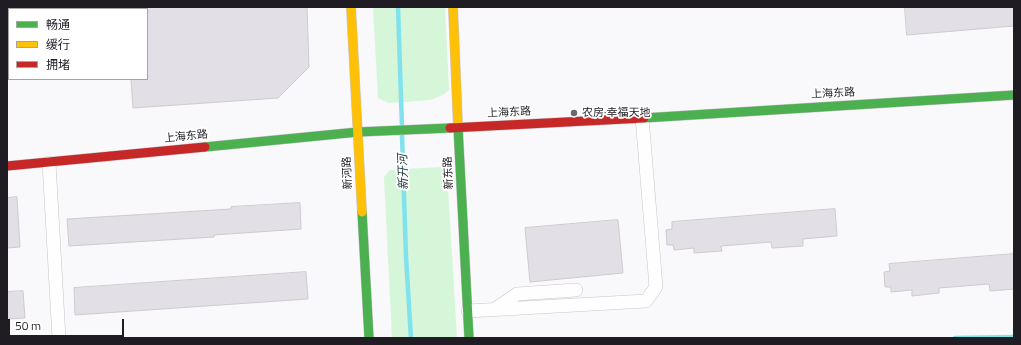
<!DOCTYPE html>
<meta charset="utf-8">
<style>
body{margin:0}
#map{position:relative;width:1021px;height:345px;overflow:hidden;background:#f9f8fa;font-family:"Titillium Web","Noto Sans SC",sans-serif}
canvas{display:block}
.frame{position:absolute;inset:0;border:8px solid #1f1c24;pointer-events:none}
.legend{position:absolute;left:8px;top:8px;width:140px;height:72px;box-sizing:border-box;background:#fff;border:1px solid #a5a4a7;margin:0;padding:5px 7px;list-style:none;font-size:12px;color:#1f1c24}
.legend li{display:flex;align-items:center;gap:8px;height:20px}
.legend b{width:20px;border:1px solid #a5a4a7}
.scale{position:absolute;left:8px;top:319px;width:116px;height:18px;box-sizing:border-box;border:2px solid #1f1c24;border-top:0;padding-left:5px;font-size:12px;line-height:14px;white-space:nowrap;color:#1f1c24;-webkit-text-stroke:3px #fff;paint-order:stroke}
</style>
<div id="map">
<canvas width="1021" height="345"></canvas>
<div class="frame"></div>
<ul class="legend">
<li><b style="height:5px;background:#4caf50"></b>畅通</li>
<li><b style="height:5px;background:#ffc107"></b>缓行</li>
<li><b style="height:5px;background:#c62828"></b>拥堵</li>
</ul>
<div class="scale">50 m</div>
</div>
<script>
const ctx = document.querySelector('canvas').getContext('2d');
ctx.lineJoin = 'round';
function fill(path, color) { ctx.fillStyle = color; ctx.fill(path, 'evenodd'); }
function stroke(path, color, width, dash) { ctx.strokeStyle = color; ctx.lineWidth = width; ctx.lineCap = dash ? 'butt' : 'round'; ctx.setLineDash(dash || []); ctx.stroke(path); }
function label(font, color, halo, rows, align = 'center') {
  ctx.font = font + ' "Titillium Web","Noto Sans SC",sans-serif'; ctx.lineWidth = 3.5; ctx.setLineDash([]); ctx.textBaseline = 'middle'; ctx.strokeStyle = halo; ctx.fillStyle = color; for (const [text, x, y, turn = 0] of rows) {
    ctx.save(); ctx.translate(x, y); ctx.rotate((+turn || 0) * Math.PI / 180); ctx.textAlign = isNaN(turn) ? turn : align; if (halo) ctx.strokeText(text, 0, 0); ctx.fillText(text, 0, 0); ctx.restore();
  }
}
const green = new Path2D(`
 M373,7H445L449,90L443,95L430,100L388,103L378,98Z
 M441,167L447,172L457,338H392L384,177L390,170Z`);
const stream = new Path2D(`
 M398,7L402,127
 M402,135L406,257L411,338
 M955,338L1014,337`);
const building = new Path2D(`
 M147,7H307L309,67L278,98L133,108L131,79H147Z
 M905,7H1014V26L907,35Z
 M17,197L20,247L7,248V198Z
 M300,203L301,229L214,235V237L69,246L67,219L231,209V207Z
 M835,209L837,236L803,239V246L772,248L771,242L721,246L722,251L694,253V248L674,250L673,245H667L666,230L672,229V222Z
 M618,220L623,273L530,282L525,228Z
 M1014,254V289L990,291L989,284L939,288V293L912,296V290L891,292V287H885L884,272L890,271L889,264Z
 M306,272L308,299L75,315L74,288Z
 M23,291L25,318L7,319V292Z`);
const street = new Path2D(`
 M49,163L59,338
 M495,309L517,294L576,290
 M468,311L646,301L656,287L642,117`);
const fast = new Path2D(`
 M644,118L1014,95
 M458,127L469,338
 M205,147L358,132L450,128
 M362,212L369,338`);
const slow = new Path2D(`
 M351,7L362,212
 M453,7L458,127`);
const jam = new Path2D(`
 M450,128L644,118
 M7,166L205,147`);
const markers = [
 [574,113,4,"#6b696f"]
];
const streetNames = [
 ["上海东路",833,94,-3],
 ["上海东路",509,113,-3],
 ["上海东路",186,137,-6],
 ["新河路",348,173,-93],
 ["新东路",449,173,-93]
];
const poiNames = [
 ["农房·幸福天地",582,113]
];
const waterNames = [
 ["新开河",404,172,-92]
];
fill(green, '#d5f6d8');
stroke(stream, '#81e2ee', 4.5);
fill(building, '#e2e0e6');
stroke(building, '#cdcbd0', 1);
stroke(street, '#c8c5cb', 14);
stroke(fast, '#c8c5cb', 10);
stroke(slow, '#c8c5cb', 10);
stroke(jam, '#c8c5cb', 10);
stroke(street, '#fefefe', 13);
stroke(fast, '#4caf50', 9);
stroke(slow, '#ffc107', 9);
stroke(jam, '#c62828', 9);
for (const [x, y, r, color] of markers) { const dot = new Path2D(); dot.arc(x, y, r, 0, 2 * Math.PI); ctx.fillStyle = color; ctx.fill(dot); stroke(dot, '#fff', 1.5); }
label('11px', '#1f1c24', '#fff', streetNames);
label('11px', '#1f1c24', '#fff', poiNames, 'left');
label('italic 12px', '#20383b', '#fff', waterNames);
</script>
